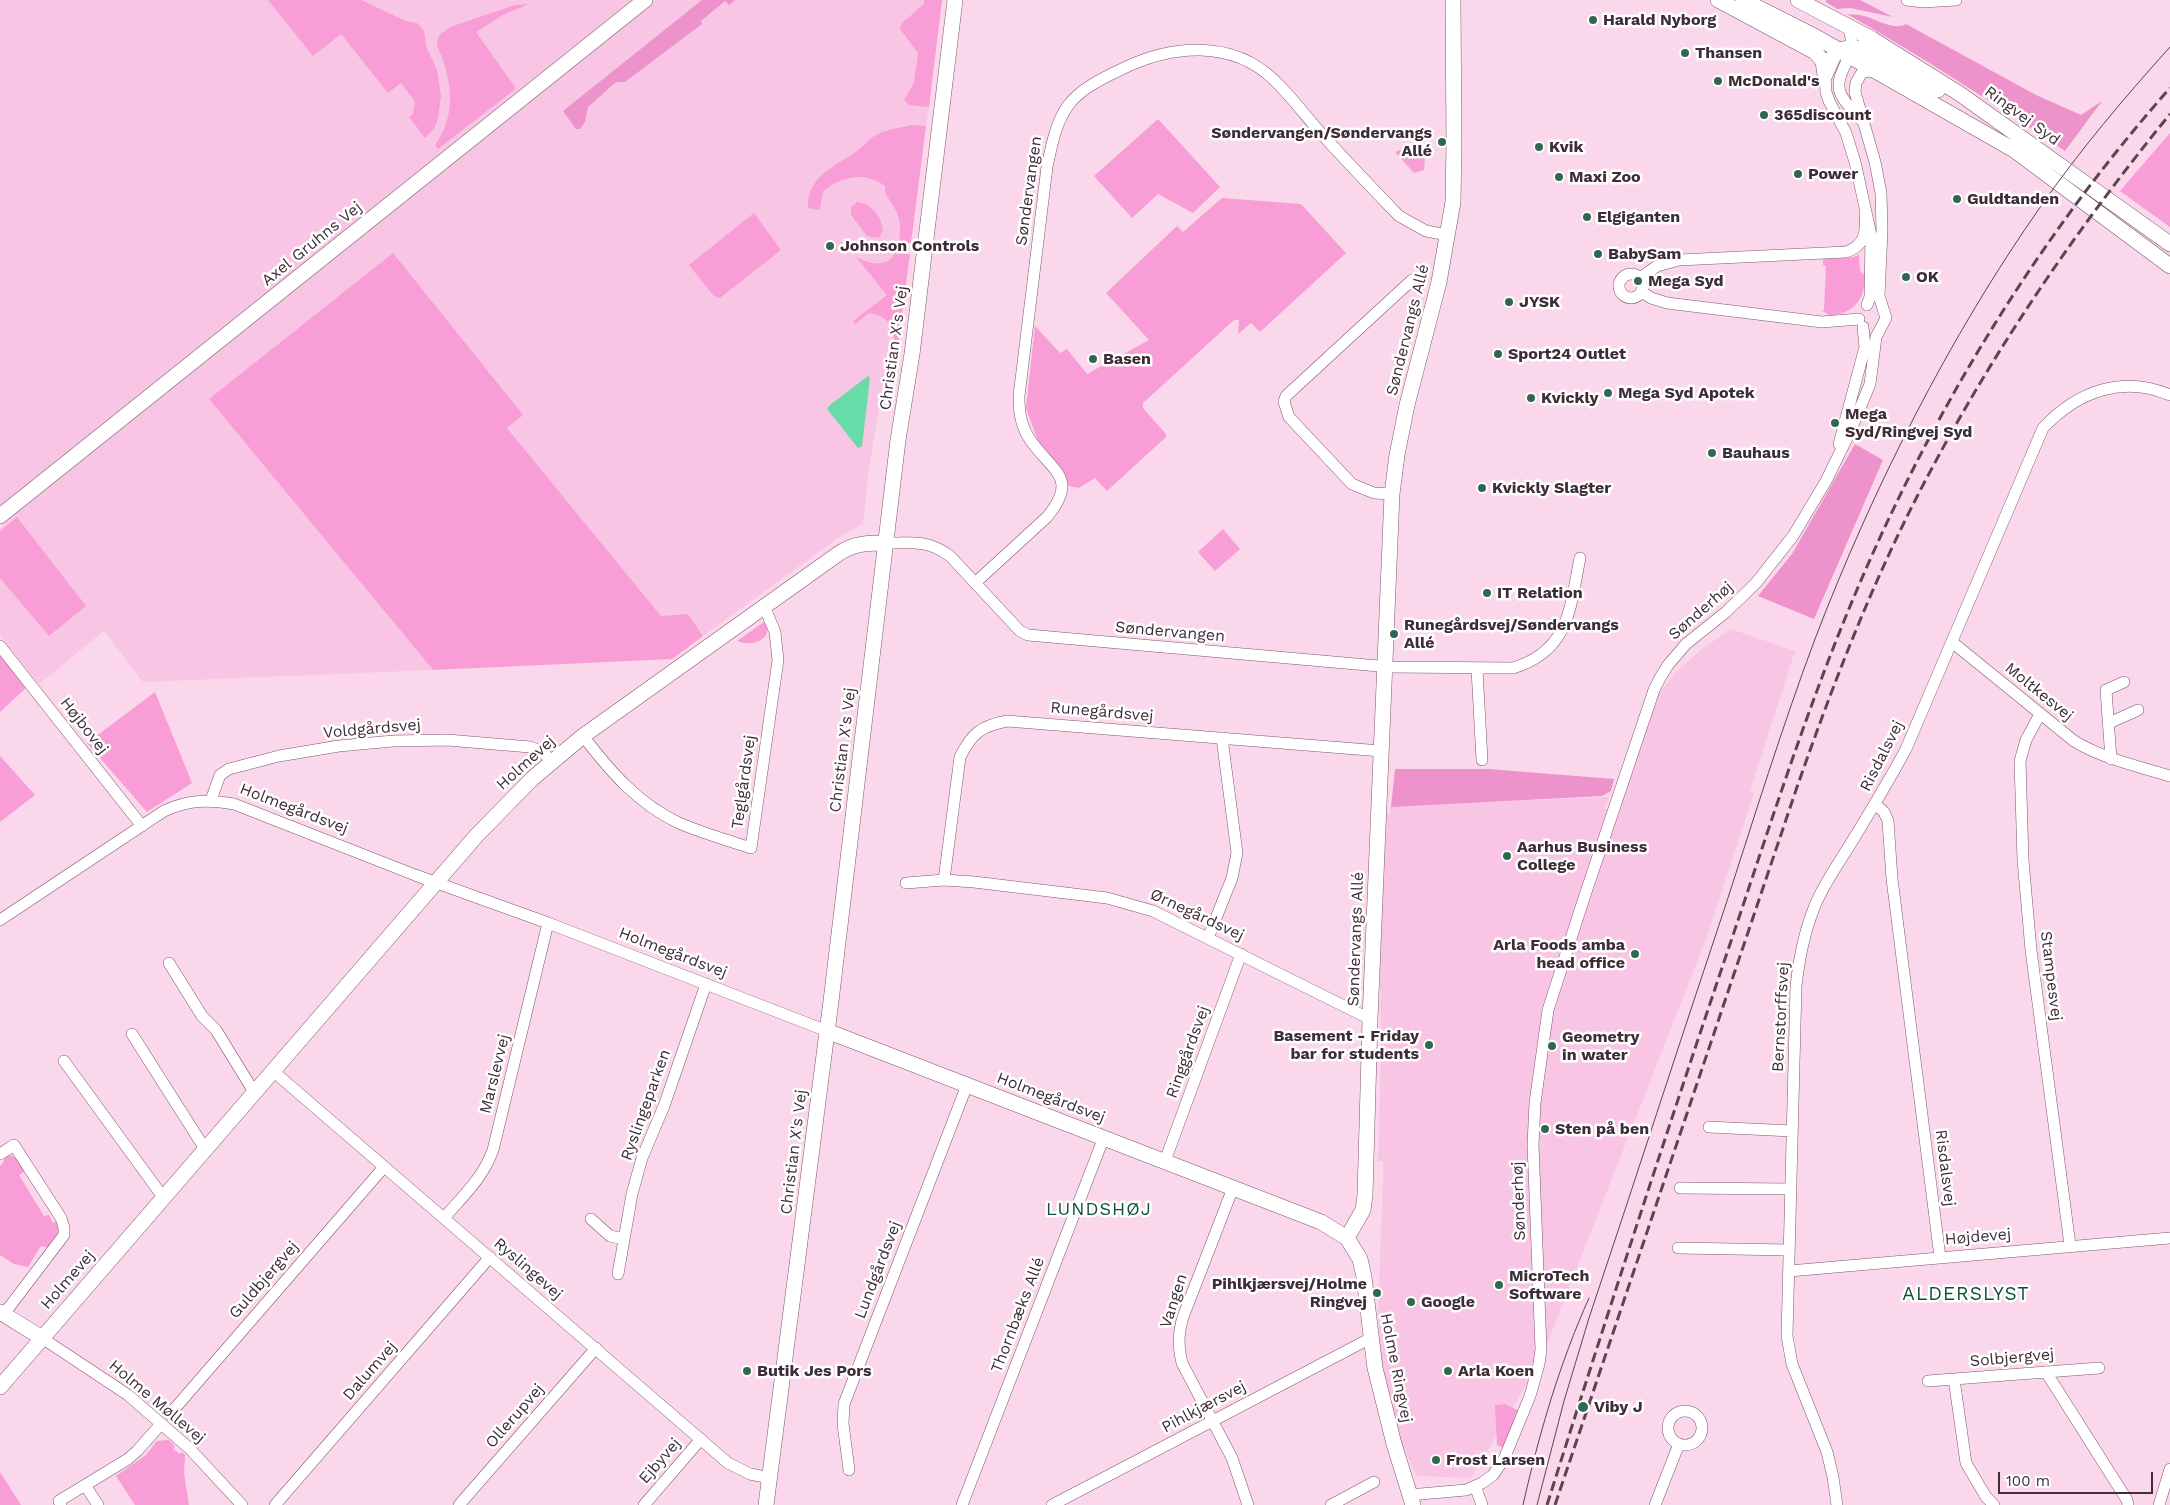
<!DOCTYPE html>
<meta charset="utf-8">
<style>
body{margin:0}
#map{position:relative;width:2170px;height:1505px;overflow:hidden;background:#fad7eb;font-family:"Work Sans",sans-serif}
canvas{display:block}
.scale{position:absolute;left:1998px;top:1472px;width:155px;height:22px;box-sizing:border-box;border:2px solid #3e2d37;border-top:0;padding-left:6px;font-size:15px;line-height:18px;white-space:nowrap;color:#3e2d37;-webkit-text-stroke:4px #fff;paint-order:stroke}
</style>
<div id="map">
<canvas width="2170" height="1505"></canvas>
<div class="scale">100 m</div>
</div>
<script>
const ctx = document.querySelector('canvas').getContext('2d');
ctx.lineJoin = 'round';
function fill(path, color) { ctx.fillStyle = color; ctx.fill(path, 'evenodd'); }
function stroke(path, color, width, dash) { ctx.strokeStyle = color; ctx.lineWidth = width; ctx.lineCap = dash ? 'butt' : 'round'; ctx.setLineDash(dash || []); ctx.stroke(path); }
function label(font, color, halo, rows, align = 'center') {
  ctx.font = font + ' "Work Sans",sans-serif'; ctx.lineWidth = 5; ctx.setLineDash([]); ctx.textBaseline = 'middle'; ctx.strokeStyle = halo; ctx.fillStyle = color; for (const [text, x, y, turn = 0] of rows) {
    ctx.save(); ctx.translate(x, y); ctx.rotate((+turn || 0) * Math.PI / 180); ctx.textAlign = isNaN(turn) ? turn : align; if (halo) ctx.strokeText(text, 0, 0); ctx.fillText(text, 0, 0); ctx.restore();
  }
}
const built = new Path2D(`
 M0,0H942L929,107L869,468L863,524L845,533L703,636L688,614L661,616L507,428L522,415L210,400L433,670L143,682L104,631L39,684L0,635V529L3,526L0,523Z
 M1731,629L1795,651L1750,791L1754,793L1705,942L1539,1364L1471,1478L1417,1476L1385,1410L1378,1312L1383,1183V1161H1378L1381,1050L1378,814H1390V806L1609,797L1605,809H1618L1659,694L1674,674L1702,649Z`);
const green = new Path2D(`
 M268,0H361L406,21L417,23L424,30L426,46L437,70L441,96L438,119L434,129L425,138L409,117L413,114L415,102L401,83L388,93L341,34L313,56Z
 M924,0H942L929,107L909,105L904,100L914,83L918,53L900,29L901,24L924,4Z
 M529,4L503,15L476,32L515,87L514,90L438,149L435,145C454,118 453,91 443,60C441,53 435,46 438,38C441,32 448,29 453,26L515,5Z
 M1158,119L1220,187L1193,213L1158,194L1132,218L1094,176Z
 M912,125L926,126L911,243H899C901,230 901,219 894,207C890,199 884,196 885,186C865,171 842,176 823,191L820,210L808,208C807,175 835,167 857,151C864,146 870,137 878,134C889,129 900,128 912,125Z
 M2170,133V227L2120,191Z
 M1408,147L1425,154L1424,170L1414,173L1395,152Z
 M1222,198L1301,204L1346,253L1260,332L1251,323L1238,334L1239,320H1234L1143,403V408L1166,434V437L1107,491L1095,478L1079,488L1069,486L1060,466L1038,441L1026,408L1035,326L1060,353L1067,349L1087,374L1149,340L1106,293L1177,226L1183,232Z
 M857,202C871,203 881,216 883,230L879,238L867,236L851,215V207Z
 M754,213L781,250L720,298L714,296L689,265Z
 M895,252L910,254L897,350H894C894,329 892,317 869,313L855,324L853,321L887,295L856,257C869,264 888,269 895,252Z
 M393,253L523,415L507,428L661,616L688,614L703,636L672,659L433,670L209,399Z
 M1859,255L1860,271L1865,276C1865,298 1855,313 1832,315L1831,316L1821,310H1824L1826,266L1823,265V259L1850,258Z
 M17,517L86,606L49,636L0,578V531Z
 M1223,529L1240,549L1215,571L1198,552Z
 M764,622L768,628C767,643 749,646 737,641Z
 M0,655L26,688L0,712Z
 M155,692L192,783L147,812L87,743Z
 M0,756L35,795L0,822Z
 M10,1155L16,1158L26,1171L19,1175L44,1216L49,1215L53,1223L57,1221L61,1229L49,1248L41,1246L28,1267L14,1264L0,1255V1166L3,1163L5,1156Z
 M1505,1404L1519,1411L1504,1448L1497,1445L1495,1405Z
 M169,1440L175,1446L173,1449L180,1454L182,1452L185,1455L184,1474L189,1505H135L116,1476L146,1455L157,1441Z
 M0,1472L21,1505H0Z`);
const forest = new Path2D(`
 M702,0H735L729,5L725,1L701,21L702,24L625,82H616L588,107L585,122L580,129H576L563,111Z
 M1826,0H1860L1893,17L1850,8L1837,9L1826,2Z
 M1847,14C1853,15 1858,14 1864,16C1876,19 1894,31 1906,24L2036,95L2081,115L2102,101L2065,151C1994,103 1922,57 1847,14Z
 M1855,444L1883,460L1814,619L1758,596L1792,554Z
 M1395,769H1488L1614,779L1611,791L1602,796L1391,807Z`);
const water = new Path2D(`
 M868,376L870,378L862,446L858,448L827,409L830,405Z`);
const street = new Path2D(`
 M1907,0L1923,2L1956,0
 M1847,25C1862,55 1833,71 1840,92C1843,102 1855,112 1861,120
 M1825,75L1826,92L1829,101L1846,133L1855,162L1871,235L1870,297L1867,305
 M1619 286a12 12 0 1 1 24 0a12 12 0 1 1-24 0Z
 M1640,278L1657,266L1679,260L1846,252C1867,245 1866,229 1865,211
 M1642,292L1651,298L1667,303L1822,322L1859,319
 M1839,444L1865,347L1863,327
 M1392,494L1374,493L1352,484L1289,417L1284,402L1286,396L1412,280
 M887,543C914,543 928,540 950,556L1020,631L1028,635L1390,667L1513,668C1570,651 1570,607 1580,558
 M975,583L1047,517C1079,478 1053,472 1031,441C1021,427 1019,413 1019,396L1047,167C1059,108 1066,95 1122,69C1171,45 1232,39 1274,80C1290,95 1304,114 1319,131C1345,160 1372,188 1399,216L1426,231L1448,235
 M1952,642L2074,741C2104,759 2137,766 2170,776
 M0,646L142,826
 M1477,669L1482,760
 M2040,714L2026,740L2020,761L2023,860L2031,950L2070,1245
 M2109,723L2138,710
 M583,736C610,771 638,804 679,823C702,833 727,840 751,848L778,660L775,632L764,606
 M2111,759L2106,690L2124,682
 M211,800L220,775L229,769L279,756L339,746L393,741L447,740L530,747L543,752L552,762
 M1875,804L1884,812L1888,821L1892,879L1940,1257
 M944,880L960,757C972,733 981,726 1007,721L1381,751
 M906,883L944,880L974,882L1107,898L1153,911L1370,1019
 M0,920L164,811C188,800 208,799 234,804L415,875L548,923L827,1031
 M1208,938L1232,878L1237,853L1222,738
 M169,963L202,1016L216,1030L254,1092
 M132,1034L205,1149
 M64,1061L163,1197
 M273,1071L728,1463L750,1474L770,1478
 M1709,1127L1792,1131
 M0,1154L14,1145L61,1218L64,1228V1235L4,1314
 M1165,1161L1241,954
 M1233,1188L1183,1317C1178,1334 1178,1346 1182,1363L1232,1458L1248,1505
 M1680,1188L1790,1189
 M444,1218C463,1196 483,1178 493,1150L548,923
 M591,1219L610,1236L624,1239
 M1678,1248L1789,1250
 M1789,1271L2170,1238
 M618,1274L632,1194L642,1158L664,1106L706,984
 M42,1338L128,1395L189,1448L242,1505
 M2046,1372L2127,1500L2128,1505
 M1954,1379L1966,1463L1986,1497L1994,1505
 M1928,1381L2099,1368
 M1668 1428a17 17 0 1 1 34 0a17 17 0 1 1-34 0Z
 M170,1414L384,1167
 M849,1470L843,1424L844,1404L967,1085
 M85,1485L98,1505
 M1475,1486L1482,1505
 M1409,1495L1466,1490L1482,1483L1493,1475L1504,1459L1530,1396L1539,1364L1541,1349L1533,1144L1535,1103L1548,1010L1584,898L1654,690L1660,678L1668,665L1686,644L1726,612L1756,583L1793,536L1826,481L1850,432L1870,384L1876,337L1886,318L1879,296L1882,231L1881,193L1875,162L1855,92L1856,83L1861,74L1866,71L1877,72
 M61,1505L59,1501L128,1459L137,1451L161,1424
 M275,1505L490,1257
 M459,1505L596,1348
 M644,1505L701,1439
 M962,1505L1104,1137
 M1052,1505L1371,1338
 M1331,1505L1374,1482
 M1655,1505L1679,1444
 M1837,1505L1833,1477L1827,1452L1792,1364L1787,1336L1796,986C1799,959 1804,933 1814,908C1822,887 1836,867 1848,848C1868,815 1888,783 1906,749L2043,428C2078,391 2122,375 2170,395
 M2159,1505L2170,1469`);
const secondary = new Path2D(`
 M1718,0L1815,52L1823,61L1825,75
 M1743,0L1816,37L2014,150L2170,266
 M1798,0L1872,39L1960,94L2170,244
 M1825,75L1834,55L1839,50L1852,47L1866,50L1938,90
 M0,516L645,0
 M827,1031L1321,1222L1347,1238L1360,1259L1364,1277L1375,1368L1394,1444L1413,1505
 M1347,1238L1363,1210L1365,1195L1370,1019L1392,494L1397,455L1407,405L1439,282L1453,202L1454,145L1453,0
 M0,1312L42,1338
 M0,1387L477,835L533,778L583,736L838,554C854,543 868,543 887,543
 M766,1505L831,1001L898,440L912,354L955,0`);
const tram = new Path2D(`
 M1523,1505C1539,1434 1559,1365 1589,1298
 M1537,1505L1564,1401L1589,1318C1635,1181 1679,1044 1725,907C1754,818 1782,727 1815,639C1872,490 1949,337 2041,206C2080,150 2124,98 2170,47`);
const rail = new Path2D(`
 M1547,1505C1605,1321 1665,1137 1727,953C1768,832 1806,710 1856,592C1933,410 2039,236 2170,88
 M1555,1505L1796,790C1834,681 1876,572 1931,470C1999,342 2079,226 2170,114`);
const markers = [
 [1593,20,5,"#30684f"],
 [1685,53,5,"#30684f"],
 [1718,81,5,"#30684f"],
 [1764,115,5,"#30684f"],
 [1442,142,5,"#30684f"],
 [1539,147,5,"#30684f"],
 [1798,174,5,"#30684f"],
 [1559,177,5,"#30684f"],
 [1957,199,5,"#30684f"],
 [1587,217,5,"#30684f"],
 [830,246,5,"#30684f"],
 [1598,254,5,"#30684f"],
 [1906,277,5,"#30684f"],
 [1638,281,5,"#30684f"],
 [1509,302,5,"#30684f"],
 [1498,354,5,"#30684f"],
 [1093,359,5,"#30684f"],
 [1608,393,5,"#30684f"],
 [1531,398,5,"#30684f"],
 [1835,423,5,"#30684f"],
 [1712,453,5,"#30684f"],
 [1482,488,5,"#30684f"],
 [1487,593,5,"#30684f"],
 [1394,634,5,"#30684f"],
 [1507,856,5,"#30684f"],
 [1635,954,5,"#30684f"],
 [1429,1045,5,"#30684f"],
 [1552,1046,5,"#30684f"],
 [1545,1129,5,"#30684f"],
 [1499,1285,5,"#30684f"],
 [1377,1293,5,"#30684f"],
 [1411,1302,5,"#30684f"],
 [747,1371,5,"#30684f"],
 [1448,1371,5,"#30684f"],
 [1583,1407,6,"#30684f"],
 [1436,1460,5,"#30684f"]
];
const poiNames = [
 ["Harald Nyborg",1603,20],
 ["Thansen",1695,53],
 ["McDonald's",1728,81],
 ["365discount",1774,115],
 ["Søndervangen/Søndervangs",1432,133,"right"],
 ["Allé",1432,151,"right"],
 ["Kvik",1549,147],
 ["Power",1808,174],
 ["Maxi Zoo",1569,177],
 ["Guldtanden",1967,199],
 ["Elgiganten",1597,217],
 ["Johnson Controls",840,246],
 ["BabySam",1608,254],
 ["OK",1916,277],
 ["Mega Syd",1648,281],
 ["JYSK",1519,302],
 ["Sport24 Outlet",1508,354],
 ["Basen",1103,359],
 ["Mega Syd Apotek",1618,393],
 ["Kvickly",1541,398],
 ["Mega",1845,414],
 ["Syd/Ringvej Syd",1845,432],
 ["Bauhaus",1722,453],
 ["Kvickly Slagter",1492,488],
 ["IT Relation",1497,593],
 ["Runegårdsvej/Søndervangs",1404,625],
 ["Allé",1404,643],
 ["Aarhus Business",1517,847],
 ["College",1517,865],
 ["Arla Foods amba",1625,945,"right"],
 ["head office",1625,963,"right"],
 ["Basement - Friday",1419,1036,"right"],
 ["bar for students",1419,1054,"right"],
 ["Geometry",1562,1037],
 ["in water",1562,1055],
 ["Sten på ben",1555,1129],
 ["MicroTech",1509,1276],
 ["Software",1509,1294],
 ["Pihlkjærsvej/Holme",1367,1284,"right"],
 ["Ringvej",1367,1302,"right"],
 ["Google",1421,1302],
 ["Butik Jes Pors",757,1371],
 ["Arla Koen",1458,1371],
 ["Viby J",1594,1407],
 ["Frost Larsen",1446,1460]
];
const streetNames = [
 ["Ringvej Syd",2022,116,36],
 ["Søndervangen",1029,191,-82],
 ["Axel Gruhns Vej",312,244,-39],
 ["Søndervangs Allé",1408,330,-76],
 ["Christian X's Vej",894,348,-82],
 ["Sønderhøj",1701,611,-41],
 ["Søndervangen",1170,632,5],
 ["Moltkesvej",2039,692,39],
 ["Runegårdsvej",1102,712,5],
 ["Højbovej",84,726,52],
 ["Voldgårdsvej",372,729,-5],
 ["Christian X's Vej",843,750,-83],
 ["Risdalsvej",1882,756,-63],
 ["Holmevej",526,763,-42],
 ["Teglgårdsvej",744,782,-82],
 ["Holmegårdsvej",294,809,21],
 ["Ørnegårdsvej",1197,915,25],
 ["Søndervangs Allé",1356,939,-88],
 ["Holmegårdsvej",673,953,21],
 ["Stampesvej",2051,976,83],
 ["Bernstorffsvej",1781,1017,-87],
 ["Ringgårdsvej",1188,1052,-70],
 ["Marslevvej",495,1074,-76],
 ["Holmegårdsvej",1051,1098,21],
 ["Ryslingeparken",646,1105,-70],
 ["Christian X's Vej",794,1152,-83],
 ["Risdalsvej",1945,1168,83],
 ["Sønderhøj",1519,1201,-92],
 ["Højdevej",1978,1237,-5],
 ["Ryslingevej",528,1269,41],
 ["Lundgårdsvej",878,1270,-69],
 ["Holmevej",68,1280,-49],
 ["Guldbjergvej",264,1280,-49],
 ["Vangen",1174,1301,-72],
 ["Thornbæks Allé",1018,1315,-69],
 ["Solbjergvej",2012,1358,-5],
 ["Holme Ringvej",1396,1368,79],
 ["Dalumvej",370,1371,-49],
 ["Holme Møllevej",157,1402,40],
 ["Pihlkjærsvej",1204,1407,-28],
 ["Ollerupvej",515,1416,-49],
 ["Ejbyvej",660,1461,-49]
];
const neighbourhoodNames = [
 ["LUNDSHØJ",1099,1210]
];
const quarterNames = [
 ["ALDERSLYST",1966,1294]
];
fill(built, '#f8c6e4');
fill(green, '#f89dd6');
fill(forest, '#ed92cb');
fill(water, '#67dca9');
stroke(street, '#7c576d', 12);
stroke(secondary, '#7c576d', 16);
stroke(street, '#fff', 11);
stroke(secondary, '#fff', 15);
stroke(tram, '#594651', 1);
stroke(rail, '#594651', 3, [10, 5]);
for (const [x, y, r, color] of markers) { const dot = new Path2D(); dot.arc(x, y, r, 0, 2 * Math.PI); ctx.fillStyle = color; ctx.fill(dot); stroke(dot, '#fff', 2); }
label('bold 16px', '#3e2d37', '#fff', poiNames, 'left');
label('16px', '#3e2d37', '#fff', streetNames);
ctx.letterSpacing = '1px';
label('18px', '#0a5137', '#fff', neighbourhoodNames);
ctx.letterSpacing = '0px';
ctx.letterSpacing = '1px';
label('19px', '#0a5137', '#fff', quarterNames);
ctx.letterSpacing = '0px';
</script>
